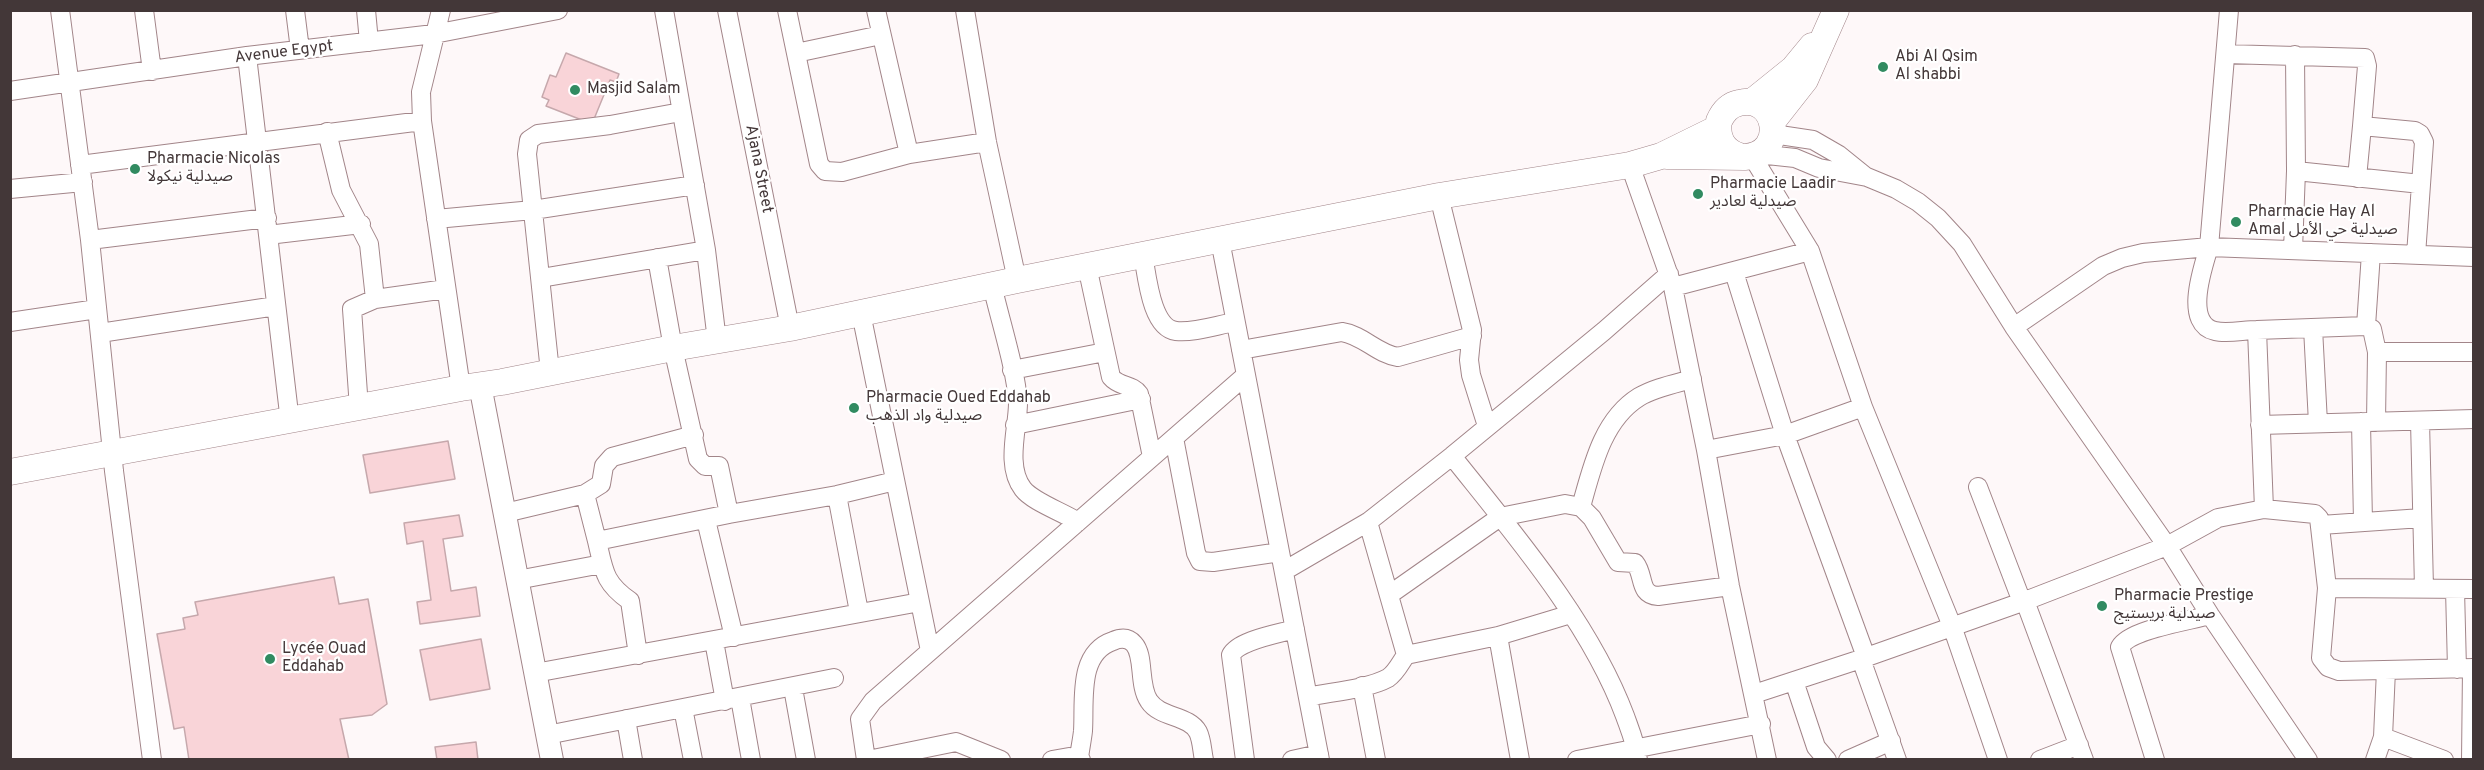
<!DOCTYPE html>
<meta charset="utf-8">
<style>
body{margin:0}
#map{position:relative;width:2484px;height:770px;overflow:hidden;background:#fef8f9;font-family:Overpass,sans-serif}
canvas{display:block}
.frame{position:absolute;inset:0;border:12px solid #433738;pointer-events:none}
</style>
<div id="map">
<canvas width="2484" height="770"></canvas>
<div class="frame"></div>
</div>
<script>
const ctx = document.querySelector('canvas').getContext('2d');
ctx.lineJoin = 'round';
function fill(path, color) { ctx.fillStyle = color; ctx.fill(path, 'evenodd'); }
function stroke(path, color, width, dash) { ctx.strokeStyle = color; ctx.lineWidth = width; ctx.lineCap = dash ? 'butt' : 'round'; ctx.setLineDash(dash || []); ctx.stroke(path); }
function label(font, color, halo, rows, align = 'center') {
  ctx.font = font + ' Overpass,"Noto Sans Arabic",sans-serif'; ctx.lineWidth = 4.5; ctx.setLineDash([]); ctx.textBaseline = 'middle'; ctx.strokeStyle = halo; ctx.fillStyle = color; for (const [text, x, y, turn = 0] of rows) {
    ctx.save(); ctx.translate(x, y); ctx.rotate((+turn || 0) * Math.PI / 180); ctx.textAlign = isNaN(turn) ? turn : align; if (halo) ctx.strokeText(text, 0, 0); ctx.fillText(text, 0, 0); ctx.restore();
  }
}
const building = new Path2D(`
 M566,53L619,74L616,82L610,80L592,124L546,106L549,100L542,97L550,75L556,77Z
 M448,441L455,479L370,493L363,455Z
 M459,515L463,536L443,539L451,591L476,587L480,616L420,624L417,602L431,600L423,541L407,544L404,523Z
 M334,577L339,604L368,599L387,704L372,715L340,719L349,760H189L184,727L174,729L157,634L185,629L183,618L198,615L195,602Z
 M481,639L490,689L430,700L420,650Z
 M476,742L478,760H437L435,747Z`);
const minor = new Path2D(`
 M60,10L90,240L114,471L152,760
 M144,10L152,71
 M295,10L300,50
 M366,10L369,42
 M441,10L421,92L422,121L461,388
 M664,10L706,250L717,341
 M727,10L790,328
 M787,10L819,164L825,171L842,172L909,154L987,142
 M876,10L909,154
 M965,10L987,142L1017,280
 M2229,10L2209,247C2203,267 2183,324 2215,331C2227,334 2244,330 2257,330L2264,509
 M796,53L881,35
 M2226,54L2365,58L2367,66L2362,126L2415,131L2420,134L2424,142L2416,255
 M2295,55L2296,171L2421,184
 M247,56L290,422
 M10,91L247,56L434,34L558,10
 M327,132L341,190L369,244L375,299
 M1773,134L1813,140L1839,155L1865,176
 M1758,154L1795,158L1819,168L1867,177L1896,189L1918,202L1938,218L1962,244L2014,327L2167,546L2210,615L2308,760
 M1752,156L1810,251L1863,407L1952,626L1998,760
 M80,165L422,121
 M1630,165L1673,287L1706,450L1730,586L1767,760
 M2357,178L2362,126
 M10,189L83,182
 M1439,196L1472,330L1469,360L1471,375L1487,426
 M436,219L533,210L695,185
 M268,235L361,224
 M90,240L267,218
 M1220,240L1320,760
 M2293,250L2296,171
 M1143,255C1147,275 1151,328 1176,331C1194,333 1217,325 1235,322
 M657,258L673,348L698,459L705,466H719L729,514
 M1087,266L1111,377C1119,387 1132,384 1139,394L1152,457
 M1734,272L1785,435L1866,657
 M541,278L706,250
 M992,285C1000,320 1016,369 1018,403C1018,428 1005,466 1023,489C1033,502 1063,512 1078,522
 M1673,287L1810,251
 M861,313L930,651
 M10,322L97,309
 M2366,326L2371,253
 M2014,327L2103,266L2122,258L2143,253L2209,247L2474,257
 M2313,328L2318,423
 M2257,330L2366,326L2372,329L2377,352L2376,422
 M100,333L276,306
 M1241,350L1342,332C1363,335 1377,354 1398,357L1472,336
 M2377,352H2474
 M1012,370L1105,352
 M550,372L527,154L529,140L538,134L610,125L681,112
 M359,408L352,309L375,299L446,289
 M2420,421L2424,588
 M2361,422L2363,522
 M1015,425L1141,399
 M2260,425L2474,419
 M1174,438L1196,553L1200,561L1213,562L1280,552
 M1706,450L1785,435L1863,407
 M1452,456C1514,534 1590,622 1625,716C1630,730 1636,744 1638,760
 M1978,487L2022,602
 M585,494L597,541
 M837,495L859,612
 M1581,507C1592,468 1602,420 1639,397C1654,388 1674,384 1692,379
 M505,513L585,494L601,484L604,466L612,457L694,435
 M706,520L734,637
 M2321,525L2422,518
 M1284,571L1368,522L1452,456L1604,331L1669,274
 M517,580L602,564
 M2327,588L2321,658L2328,667L2339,671L2474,668
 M2455,589L2457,669
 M1389,595L1500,517L1565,504L1581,507L1592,518L1618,562L1635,563C1645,575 1638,595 1658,596L1730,586
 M2025,601L2084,760
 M1498,636L1520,760
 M714,641L725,701
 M638,655L630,601C604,583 604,571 597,541L729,514L837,495L895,481
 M1406,655L1498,636L1571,614
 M1861,659L1897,760
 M535,673L920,602
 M1794,681L1816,747L1827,760
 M1362,686L1376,760
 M793,688L806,760
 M1754,694L1861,659L2025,601L2167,546L2218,518L2264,509L2315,514L2319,518L2327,588L2474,589
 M1308,697C1331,692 1368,689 1388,678C1396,673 1401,662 1406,655L1368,522
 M740,698L751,760
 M683,708L693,760
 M626,719L633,760
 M547,735L834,678
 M2383,737L2444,760
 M1079,758C1080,749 1082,740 1083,731C1085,701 1077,653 1113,641C1120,638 1128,637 1134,644C1145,656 1138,685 1149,701C1160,718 1189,715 1198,732C1202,740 1202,751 1204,760
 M866,760L860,719L873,701L1246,375
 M868,760L956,742L1001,760
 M1052,760L1069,757L1081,760
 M1245,760L1231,655C1239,640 1278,634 1295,629
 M1292,760L1319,754
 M1577,760L1761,724
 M1848,760L1891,741
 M2040,760L2079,745
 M2155,760L2120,647C2130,629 2190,621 2210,615
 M2375,760L2383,737L2386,670
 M2471,760L2472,668`);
const tertiary = new Path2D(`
 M480,385L552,760`);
const secondary = new Path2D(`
 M1752,102L1793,69L1812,46
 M1772,122L1805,80L1836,10
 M1667,156L1745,157C1788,154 1777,93 1739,103C1729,105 1723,112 1719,121C1716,138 1723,150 1739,156
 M10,472L461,388L502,382L673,348L790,328L1017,280L1439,196L1630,165L1661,156L1718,128`);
const markers = [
 [1883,67,6,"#318b61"],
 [575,90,6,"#318b61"],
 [135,169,6,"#318b61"],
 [1698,194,6,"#318b61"],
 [2236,222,6,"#318b61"],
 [854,408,6,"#318b61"],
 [2102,606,6,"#318b61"],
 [270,659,6,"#318b61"]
];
const streetNames = [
 ["Avenue Egypt",284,53,-7],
 ["Ajana Street",758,169,79]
];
const poiNames = [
 ["Abi Al Qsim",1895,58],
 ["Al shabbi",1895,76],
 ["Masjid Salam",587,90],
 ["Pharmacie Nicolas",147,160],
 ["صيدلية نيكولا",147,178],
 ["Pharmacie Laadir",1710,185],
 ["صيدلية لعادير",1710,203],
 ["Pharmacie Hay Al",2248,213],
 ["Amal صيدلية حي الأمل",2248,231],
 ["Pharmacie Oued Eddahab",866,399],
 ["صيدلية واد الذهب",866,417],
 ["Pharmacie Prestige",2114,597],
 ["صيدلية بريستيج",2114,615],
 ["Lycée Ouad",282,650],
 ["Eddahab",282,668]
];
fill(building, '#f9d4d8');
stroke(building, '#c6a8ac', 1.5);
stroke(minor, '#a28589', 20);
stroke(tertiary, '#a28589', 24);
stroke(secondary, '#a28589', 27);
stroke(minor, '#fff', 18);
stroke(tertiary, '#fff', 22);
stroke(secondary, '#fff', 26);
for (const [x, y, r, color] of markers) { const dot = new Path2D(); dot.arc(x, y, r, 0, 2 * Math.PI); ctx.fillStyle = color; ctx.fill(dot); stroke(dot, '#fff', 2); }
label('16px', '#433738', '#fff', streetNames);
label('16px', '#433738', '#fff', poiNames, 'left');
</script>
